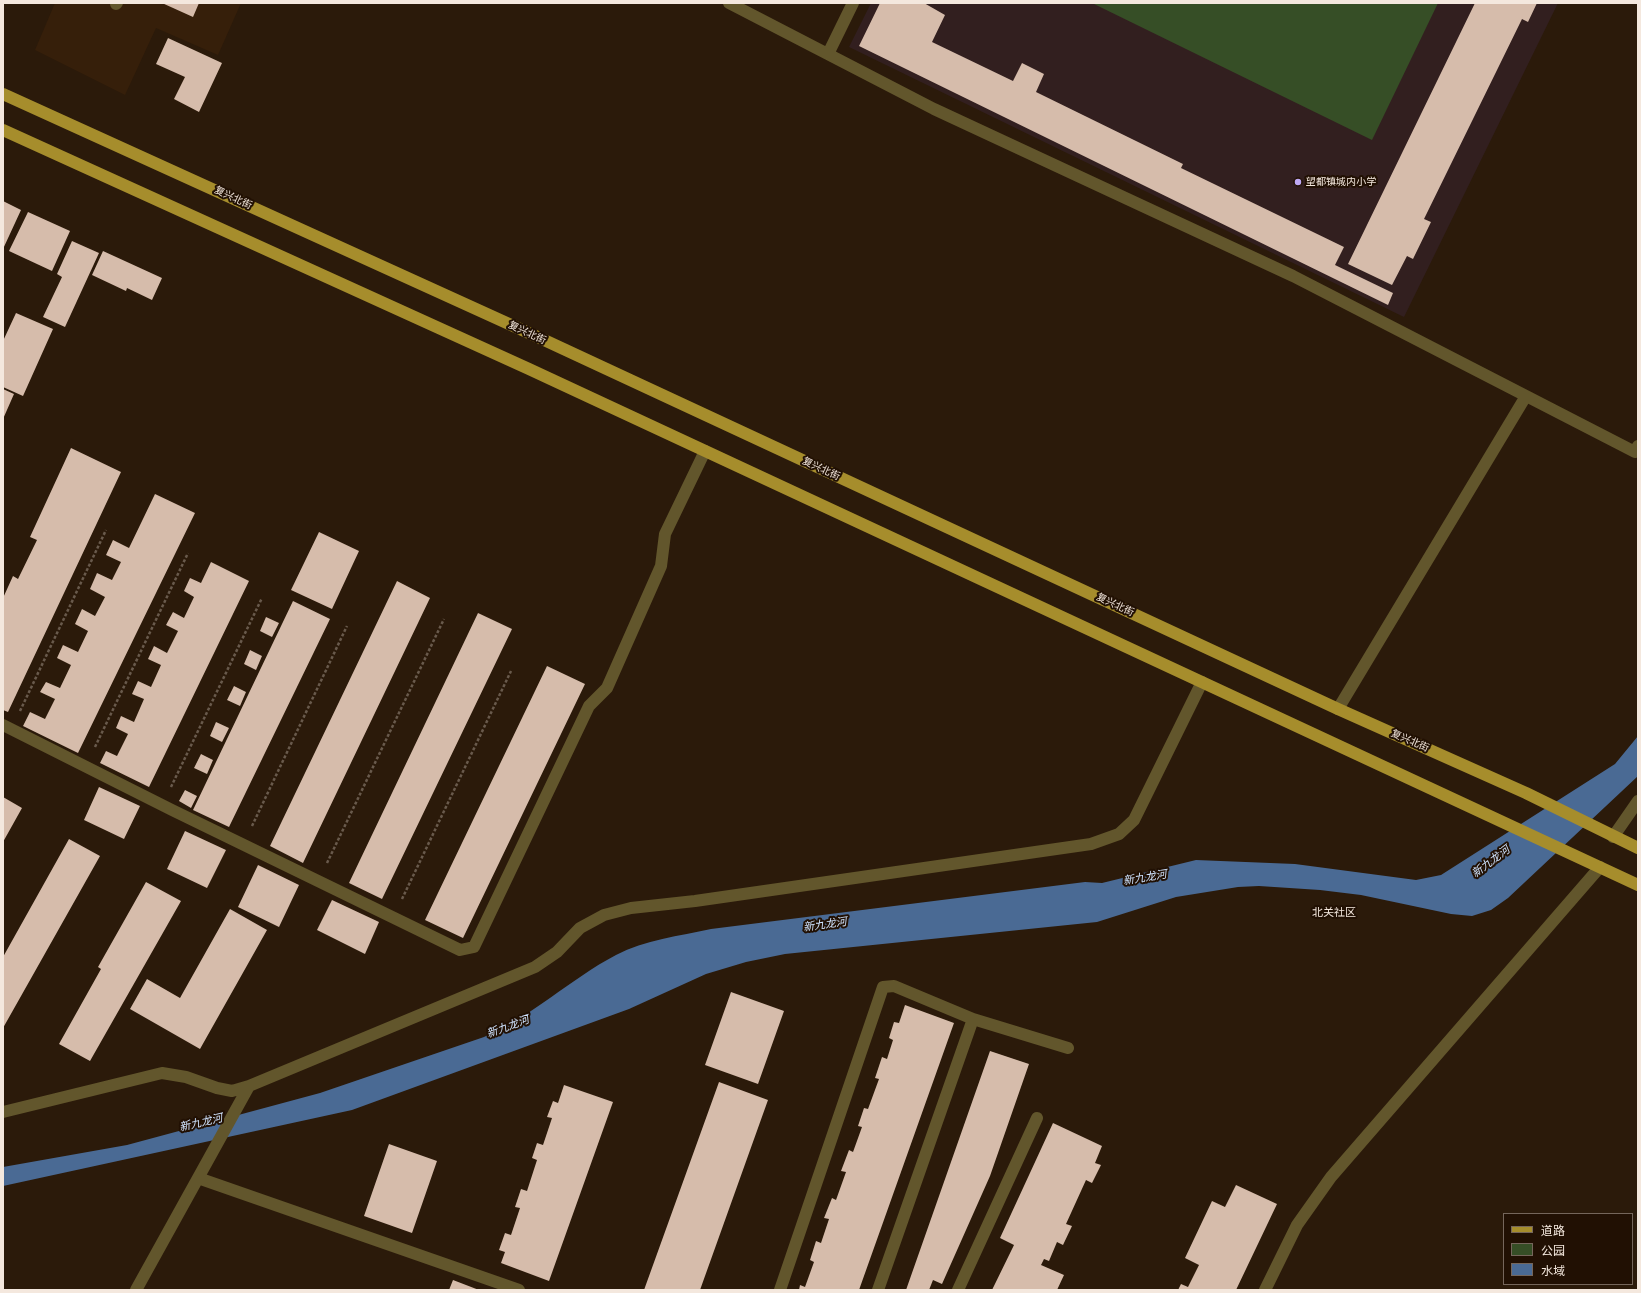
<!DOCTYPE html>
<meta charset="utf-8">
<style>
body{margin:0}
#map{position:relative;width:1641px;height:1293px;overflow:hidden;background:#2b1a0a;font-family:Arial,"Noto Sans SC",sans-serif}
canvas{display:block}
.frame{position:absolute;inset:0;border:4px solid #f4e8de;pointer-events:none}
.legend{position:absolute;left:1503px;top:1213px;width:130px;height:72px;box-sizing:border-box;background:#211003;border:1px solid #75665b;margin:0;padding:5px 7px;list-style:none;font-size:12px;color:#f4e8de}
.legend li{display:flex;align-items:center;gap:8px;height:20px}
.legend b{width:20px;border:1px solid #75665b}
</style>
<div id="map">
<canvas width="1641" height="1293"></canvas>
<div class="frame"></div>
<ul class="legend">
<li><b style="height:5px;background:#a68d2c"></b>道路</li>
<li><b style="height:11px;background:#364e26"></b>公园</li>
<li><b style="height:11px;background:#4a6a94"></b>水域</li>
</ul>
</div>
<script>
const ctx = document.querySelector('canvas').getContext('2d');
ctx.lineJoin = 'round';
function fill(path, color) { ctx.fillStyle = color; ctx.fill(path, 'evenodd'); }
function stroke(path, color, width, dash) { ctx.strokeStyle = color; ctx.lineWidth = width; ctx.lineCap = dash ? 'butt' : 'round'; ctx.setLineDash(dash || []); ctx.stroke(path); }
function label(font, color, halo, rows, align = 'center') {
  ctx.font = font + ' Arial,"Noto Sans SC",sans-serif'; ctx.lineWidth = 4; ctx.setLineDash([]); ctx.textBaseline = 'middle'; ctx.strokeStyle = halo; ctx.fillStyle = color; for (const [text, x, y, turn = 0] of rows) {
    ctx.save(); ctx.translate(x, y); ctx.rotate((+turn || 0) * Math.PI / 180); ctx.textAlign = isNaN(turn) ? turn : align; if (halo) ctx.strokeText(text, 0, 0); ctx.fillText(text, 0, 0); ctx.restore();
  }
}
const built = new Path2D(`
 M55,3H241L218,55L156,28L125,95L35,50Z`);
const education = new Path2D(`
 M871,3H1558L1404,317L849,47Z`);
const green = new Path2D(`
 M1092,3H1438L1372,140Z`);
const water = new Path2D(`
 M1638,736V776L1508,898L1491,910L1472,916L1451,914L1361,895L1320,890L1259,886L1238,887L1176,897L1097,922L785,954L746,962L706,974L629,1009L352,1110L3,1186V1167L127,1145L320,1093L484,1037C532,1017 570,979 616,955C645,940 679,936 711,929L1085,882L1102,883L1196,860L1295,864L1416,880L1441,875L1615,764Z`);
const building = new Path2D(`
 M162,3H199L193,17Z
 M880,3H924L945,15L932,42L1013,81L1022,63L1044,74L1036,92L1183,164L1181,168L1344,247L1335,265L1393,293L1388,305L859,46Z
 M1475,3H1537L1528,22L1522,19L1424,219L1431,222L1413,259L1407,256L1392,285L1348,264Z
 M168,38L222,63L199,112L174,99L185,77L156,64Z
 M3,201L21,210L3,249Z
 M28,212L70,231L52,271L9,251Z
 M72,241L99,253L65,327L43,317L62,277L57,274Z
 M103,251L162,278L152,300L127,288L126,291L92,275Z
 M16,313L53,329L23,396L3,387V341Z
 M3,389L14,394L3,419Z
 M71,448L121,472L8,712L3,710V598L13,576L18,579L37,540L30,537Z
 M155,494L195,513L78,753L23,726L30,712L45,719L55,699L40,692L46,682L60,688L71,665L57,658L63,645L78,652L88,631L75,624L82,609L95,616L105,597L90,589L97,573L112,580L121,562L106,555L113,540L129,548Z
 M319,532L359,551L332,609L291,590Z
 M211,562L249,581L149,787L100,763L106,751L117,756L128,734L116,728L121,716L134,722L144,699L132,694L138,681L151,687L161,665L148,659L154,646L167,653L178,631L166,625L173,612L184,618L194,597L184,591L190,578L201,583Z
 M397,581L430,598L303,863L270,846Z
 M293,601L330,619L229,827L193,810Z
 M478,613L512,629L382,899L349,883Z
 M266,617L279,623L272,637L260,631Z
 M250,650L262,656L256,670L244,664Z
 M547,666L585,684L463,938L425,920Z
 M234,686L246,692L240,706L227,700Z
 M216,722L229,728L222,742L210,736Z
 M201,754L213,760L207,774L194,768Z
 M99,787L140,806L124,839L84,820Z
 M185,790L197,796L191,808L179,801Z
 M3,797L22,808L3,842Z
 M185,831L226,850L207,888L167,869Z
 M69,839L100,856L3,1028V957Z
 M258,865L299,885L279,927L238,907Z
 M146,882L181,901L90,1061L59,1044L101,969L98,967Z
 M332,900L379,922L365,954L317,930Z
 M230,909L267,930L200,1049L130,1009L147,979L180,998Z
 M731,992L784,1011L758,1084L705,1065Z
 M905,1005L954,1023L859,1290H799L800,1285L805,1287L814,1262L810,1260L816,1241L821,1243L829,1219L824,1218L832,1198L836,1200L846,1172L841,1171L849,1150L853,1152L862,1127L858,1126L864,1108L868,1109L879,1079L875,1078L882,1057L887,1059L893,1040L889,1038L894,1022L899,1023Z
 M990,1051L1029,1064L990,1176L942,1284L933,1280L929,1290H906Z
 M719,1082L768,1100L700,1290H644Z
 M564,1085L613,1102L549,1281L501,1263L505,1252L499,1250L505,1233L511,1235L520,1208L515,1207L521,1189L527,1191L537,1160L532,1158L537,1143L543,1145L552,1118L547,1117L553,1101L558,1103Z
 M1053,1123L1102,1146L1095,1163L1101,1165L1092,1183L1086,1180L1066,1224L1072,1226L1063,1245L1057,1242L1049,1261L1044,1259L1041,1265L1064,1275L1057,1290H992L1014,1245L1000,1238Z
 M389,1144L437,1161L412,1233L364,1216Z
 M1236,1185L1277,1204L1236,1290H1178L1181,1284L1188,1287L1199,1265L1185,1258L1212,1201L1225,1207Z
 M453,1280L479,1290H449Z`);
const path = new Path2D(`
 M20,711L106,530
 M95,747L188,553
 M171,787L262,598
 M252,826L347,626
 M327,863L444,619
 M402,899L511,671`);
const minor = new Path2D(`
 M729,3L934,109L1293,276L1635,452L1638,446
 M116,4L117,3
 M828,54L853,3
 M1338,709L1526,396
 M3,725L172,810L460,950L474,947L589,706L607,688L661,566L665,534L705,451
 M1613,837L1638,801
 M3,1112L162,1073L186,1077L217,1088L232,1091L249,1086L535,967L557,952L580,928L604,915L631,908L695,901L1091,844L1119,834L1134,820L1202,682
 M198,1178L519,1290
 M136,1290L249,1086
 M780,1290L883,987L894,986L973,1019L1068,1048
 M878,1290L973,1019
 M958,1290L1037,1118
 M1265,1290L1297,1225L1331,1177L1600,867`);
const major = new Path2D(`
 M3,94L542,339L1338,709L1526,793L1638,848
 M3,130L529,369L1638,885`);
const markers = [
 [1298,182,4,"#bfa9f4"]
];
const poiNames = [
 ["望都镇城内小学",1306,182]
];
const streetNames = [
 ["复兴北街",233,198,25],
 ["复兴北街",527,333,25],
 ["复兴北街",821,469,25],
 ["复兴北街",1115,605,25],
 ["复兴北街",1410,741,24]
];
const waterNames = [
 ["新九龙河",1491,862,-37],
 ["新九龙河",1145,878,-9],
 ["新九龙河",825,925,-8],
 ["新九龙河",508,1027,-20],
 ["新九龙河",201,1123,-13]
];
const neighbourhoodNames = [
 ["北关社区",1334,913]
];
fill(built, '#361f0a');
fill(education, '#321f1f');
fill(green, '#364e26');
fill(water, '#4a6a94');
fill(building, '#d6bcab');
stroke(path, '#695a4c', 2.5, [3, 2]);
stroke(minor, '#62562c', 12);
stroke(major, '#a68d2c', 12);
for (const [x, y, r, color] of markers) { const dot = new Path2D(); dot.arc(x, y, r, 0, 2 * Math.PI); ctx.fillStyle = color; ctx.fill(dot); stroke(dot, '#211003', 1.5); }
label('10px', '#f4e8de', '#211003', poiNames, 'left');
label('10px', '#f4e8de', '#211003', streetNames);
label('italic 11px', '#d0e4ff', '#211003', waterNames);
label('11px', '#f4e8de', '#211003', neighbourhoodNames);
</script>
